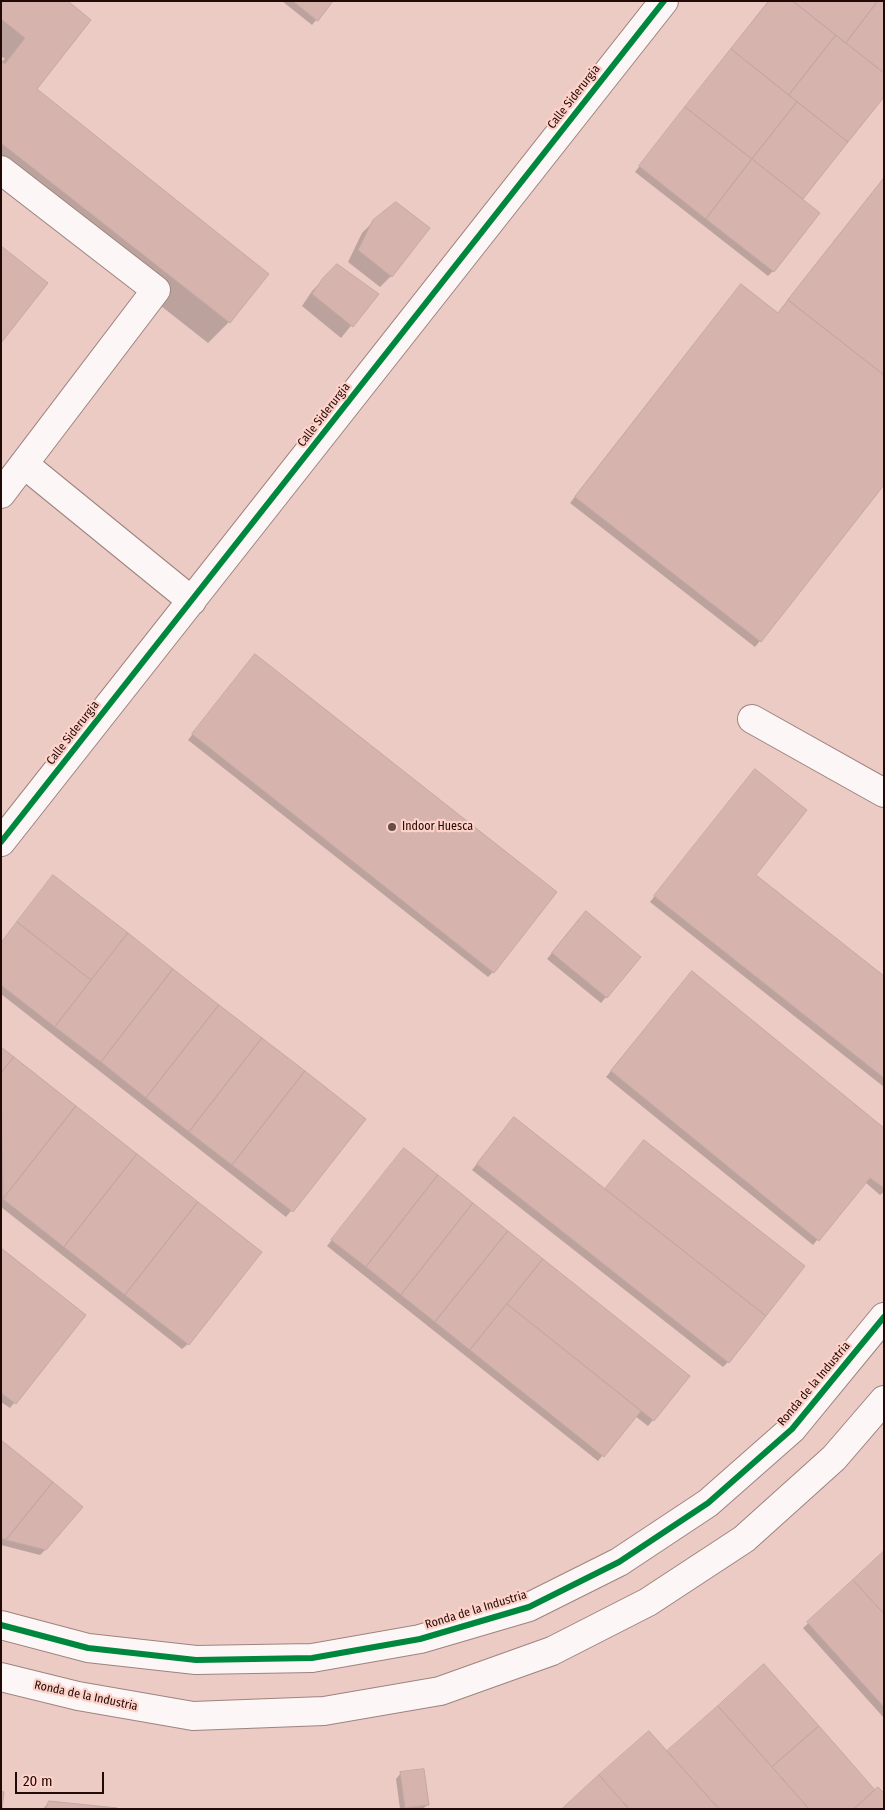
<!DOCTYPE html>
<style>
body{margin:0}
#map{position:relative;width:885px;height:1810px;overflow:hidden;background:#eccbc5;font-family:"Fira Sans Condensed",sans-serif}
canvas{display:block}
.frame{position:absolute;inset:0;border:2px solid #210906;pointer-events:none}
.scale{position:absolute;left:15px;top:1772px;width:89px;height:22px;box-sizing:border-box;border:2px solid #210906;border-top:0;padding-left:6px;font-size:15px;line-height:18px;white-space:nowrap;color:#210906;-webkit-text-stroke:4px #ffd2c9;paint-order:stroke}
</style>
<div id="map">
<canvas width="885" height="1810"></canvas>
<div class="frame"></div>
<div class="scale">20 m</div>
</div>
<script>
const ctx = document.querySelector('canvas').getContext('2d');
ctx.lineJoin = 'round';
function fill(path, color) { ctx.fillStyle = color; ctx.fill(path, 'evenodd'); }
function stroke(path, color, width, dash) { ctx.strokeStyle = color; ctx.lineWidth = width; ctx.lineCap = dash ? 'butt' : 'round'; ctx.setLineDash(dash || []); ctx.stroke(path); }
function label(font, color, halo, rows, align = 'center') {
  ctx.font = font + ' "Fira Sans Condensed",sans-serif'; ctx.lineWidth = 4.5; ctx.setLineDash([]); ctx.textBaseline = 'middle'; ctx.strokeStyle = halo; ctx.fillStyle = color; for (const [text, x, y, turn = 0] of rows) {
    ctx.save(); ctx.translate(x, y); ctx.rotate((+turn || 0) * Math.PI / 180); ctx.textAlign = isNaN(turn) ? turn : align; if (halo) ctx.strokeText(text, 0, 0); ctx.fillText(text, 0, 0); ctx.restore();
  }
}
const shadow = new Path2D(`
 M1,1H66L35,89L229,322L208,343L1,180V62L5,59L1,56Z
 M282,1H332L312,25Z
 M769,1H884V95L801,199L773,271L768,276L635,172Z
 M884,178V483L755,647L570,503L736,291L777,314Z
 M374,221L391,276L380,287L348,262L362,233Z
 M337,266L377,294L341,338L302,306L312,291Z
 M250,661L493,972L488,977L188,740Z
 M755,770V875L884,977V1087L650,902Z
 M54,877L364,1120L286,1217L1,994V943Z
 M580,918L606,997L601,1003L547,959Z
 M687,978L884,1130V1192L880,1195L865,1182L813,1245L606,1077Z
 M1,1049L188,1344L182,1349L1,1207Z
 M509,1124L728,1362L723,1367L472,1170Z
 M404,1150L689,1376L648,1426L635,1416L598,1461L327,1246Z
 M1,1250L85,1315L10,1408L1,1402Z
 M1,1442L45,1550L40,1555L1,1545Z
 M884,1552V1718L803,1628Z
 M401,1773L428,1804L423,1809H400L396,1779Z
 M49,1802L109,1809H43Z`);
const building = new Path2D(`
 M1,1H68L91,20L37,89L269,274L230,323L1,143V61L5,64L25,38L1,19Z
 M293,1H333L318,21Z
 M769,1H793L836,35L789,95L731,49Z
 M793,1H878L846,43Z
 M878,1H884V73L846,43Z
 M836,35L884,73V97L848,142L789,95Z
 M731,49L797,102L752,159L685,107Z
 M797,102L848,142L803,199L752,159Z
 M685,107L752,159L706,219L639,166Z
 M752,159L820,213L774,272L706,219Z
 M884,178V375L788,300Z
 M396,202L430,228L392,277L358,250L373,220Z
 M1,246L48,283L1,343Z
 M337,264L379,294L353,327L312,294L323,278Z
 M741,284L778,313L788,300L884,375V485L761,642L575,497Z
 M255,654L557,892L494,973L192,734Z
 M755,769L807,810L756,875L884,976V1078L654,896Z
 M53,875L128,933L91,980L17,922Z
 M586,911L641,957L607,998L552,953Z
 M17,922L91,980L55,1027L1,985V943Z
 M128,933L173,969L101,1062L55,1027Z
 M173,969L219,1005L146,1098L101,1062Z
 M692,971L884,1128V1188L870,1178L819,1241L611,1071Z
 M219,1005L262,1038L189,1132L146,1098Z
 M262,1038L305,1071L232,1165L189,1132Z
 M1,1047L14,1057L1,1073Z
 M14,1057L76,1106L3,1199L1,1073Z
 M305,1071L366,1119L293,1212L232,1165Z
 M76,1106L137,1154L64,1247L3,1199Z
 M514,1117L766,1316L729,1363L477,1164Z
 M644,1140L805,1266L766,1316L605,1189Z
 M404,1148L438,1175L366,1267L331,1240Z
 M137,1154L198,1202L125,1295L64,1247Z
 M438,1175L473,1203L401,1295L366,1267Z
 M198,1202L262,1252L189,1345L125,1295Z
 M473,1203L508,1231L435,1322L401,1295Z
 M508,1231L543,1259L470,1350L435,1322Z
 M1,1248L86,1315L16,1404L1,1393Z
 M543,1259L690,1376L654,1421L507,1304Z
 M507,1304L641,1411L604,1457L470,1350Z
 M1,1440L53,1482L6,1540L1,1538Z
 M53,1482L83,1507L46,1550L6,1540Z
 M884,1551V1614L853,1580Z
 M853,1580L884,1614V1707L807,1622Z
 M764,1664L819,1726L772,1767L718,1706Z
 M718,1706L772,1767L809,1809H719L667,1751Z
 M819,1726L875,1790L854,1809H809L772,1767Z
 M649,1731L667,1751L719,1809H629L599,1775Z
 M424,1769L429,1805L405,1808L400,1772Z
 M599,1775L629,1809H562Z
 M878,1787L884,1793V1809H854Z
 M1,1791L4,1792L2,1809H1Z
 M49,1801L117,1808L46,1809Z`);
const minor = new Path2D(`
 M1,170L156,290L1,494
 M25,465L192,601
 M752,719L884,793
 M1,842L664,1
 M1,1625L88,1648L196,1660L312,1658L420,1639L529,1607L619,1562L708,1503L792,1429L884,1317
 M1,1677L78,1696L193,1716L324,1711L440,1691L552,1651L648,1602L744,1539L834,1458L884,1400`);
const cycleway = new Path2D(`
 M1,842L664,1
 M1,1625L88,1648L196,1660L312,1658L420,1639L529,1607L619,1562L708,1503L792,1429L884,1317`);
const markers = [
 [392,827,5,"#684d49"]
];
const streetNames = [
 ["Calle Siderurgia",574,97,-52],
 ["Calle Siderurgia",324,415,-52],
 ["Calle Siderurgia",73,733,-52],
 ["Ronda de la Industria",814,1384,-50],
 ["Ronda de la Industria",476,1610,-17],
 ["Ronda de la Industria",86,1696,12]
];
const poiNames = [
 ["Indoor Huesca",402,827]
];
fill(shadow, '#0003');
fill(building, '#d7b3ad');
stroke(building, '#c3a8a3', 1);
stroke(minor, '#9d837f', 30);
stroke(minor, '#fcf7f6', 28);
stroke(cycleway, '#00873e', 6);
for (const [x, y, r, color] of markers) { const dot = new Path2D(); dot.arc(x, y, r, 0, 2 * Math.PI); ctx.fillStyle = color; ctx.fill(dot); stroke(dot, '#ffd2c9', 2); }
label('12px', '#210906', '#ffd2c9', streetNames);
label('12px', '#210906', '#ffd2c9', poiNames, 'left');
</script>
